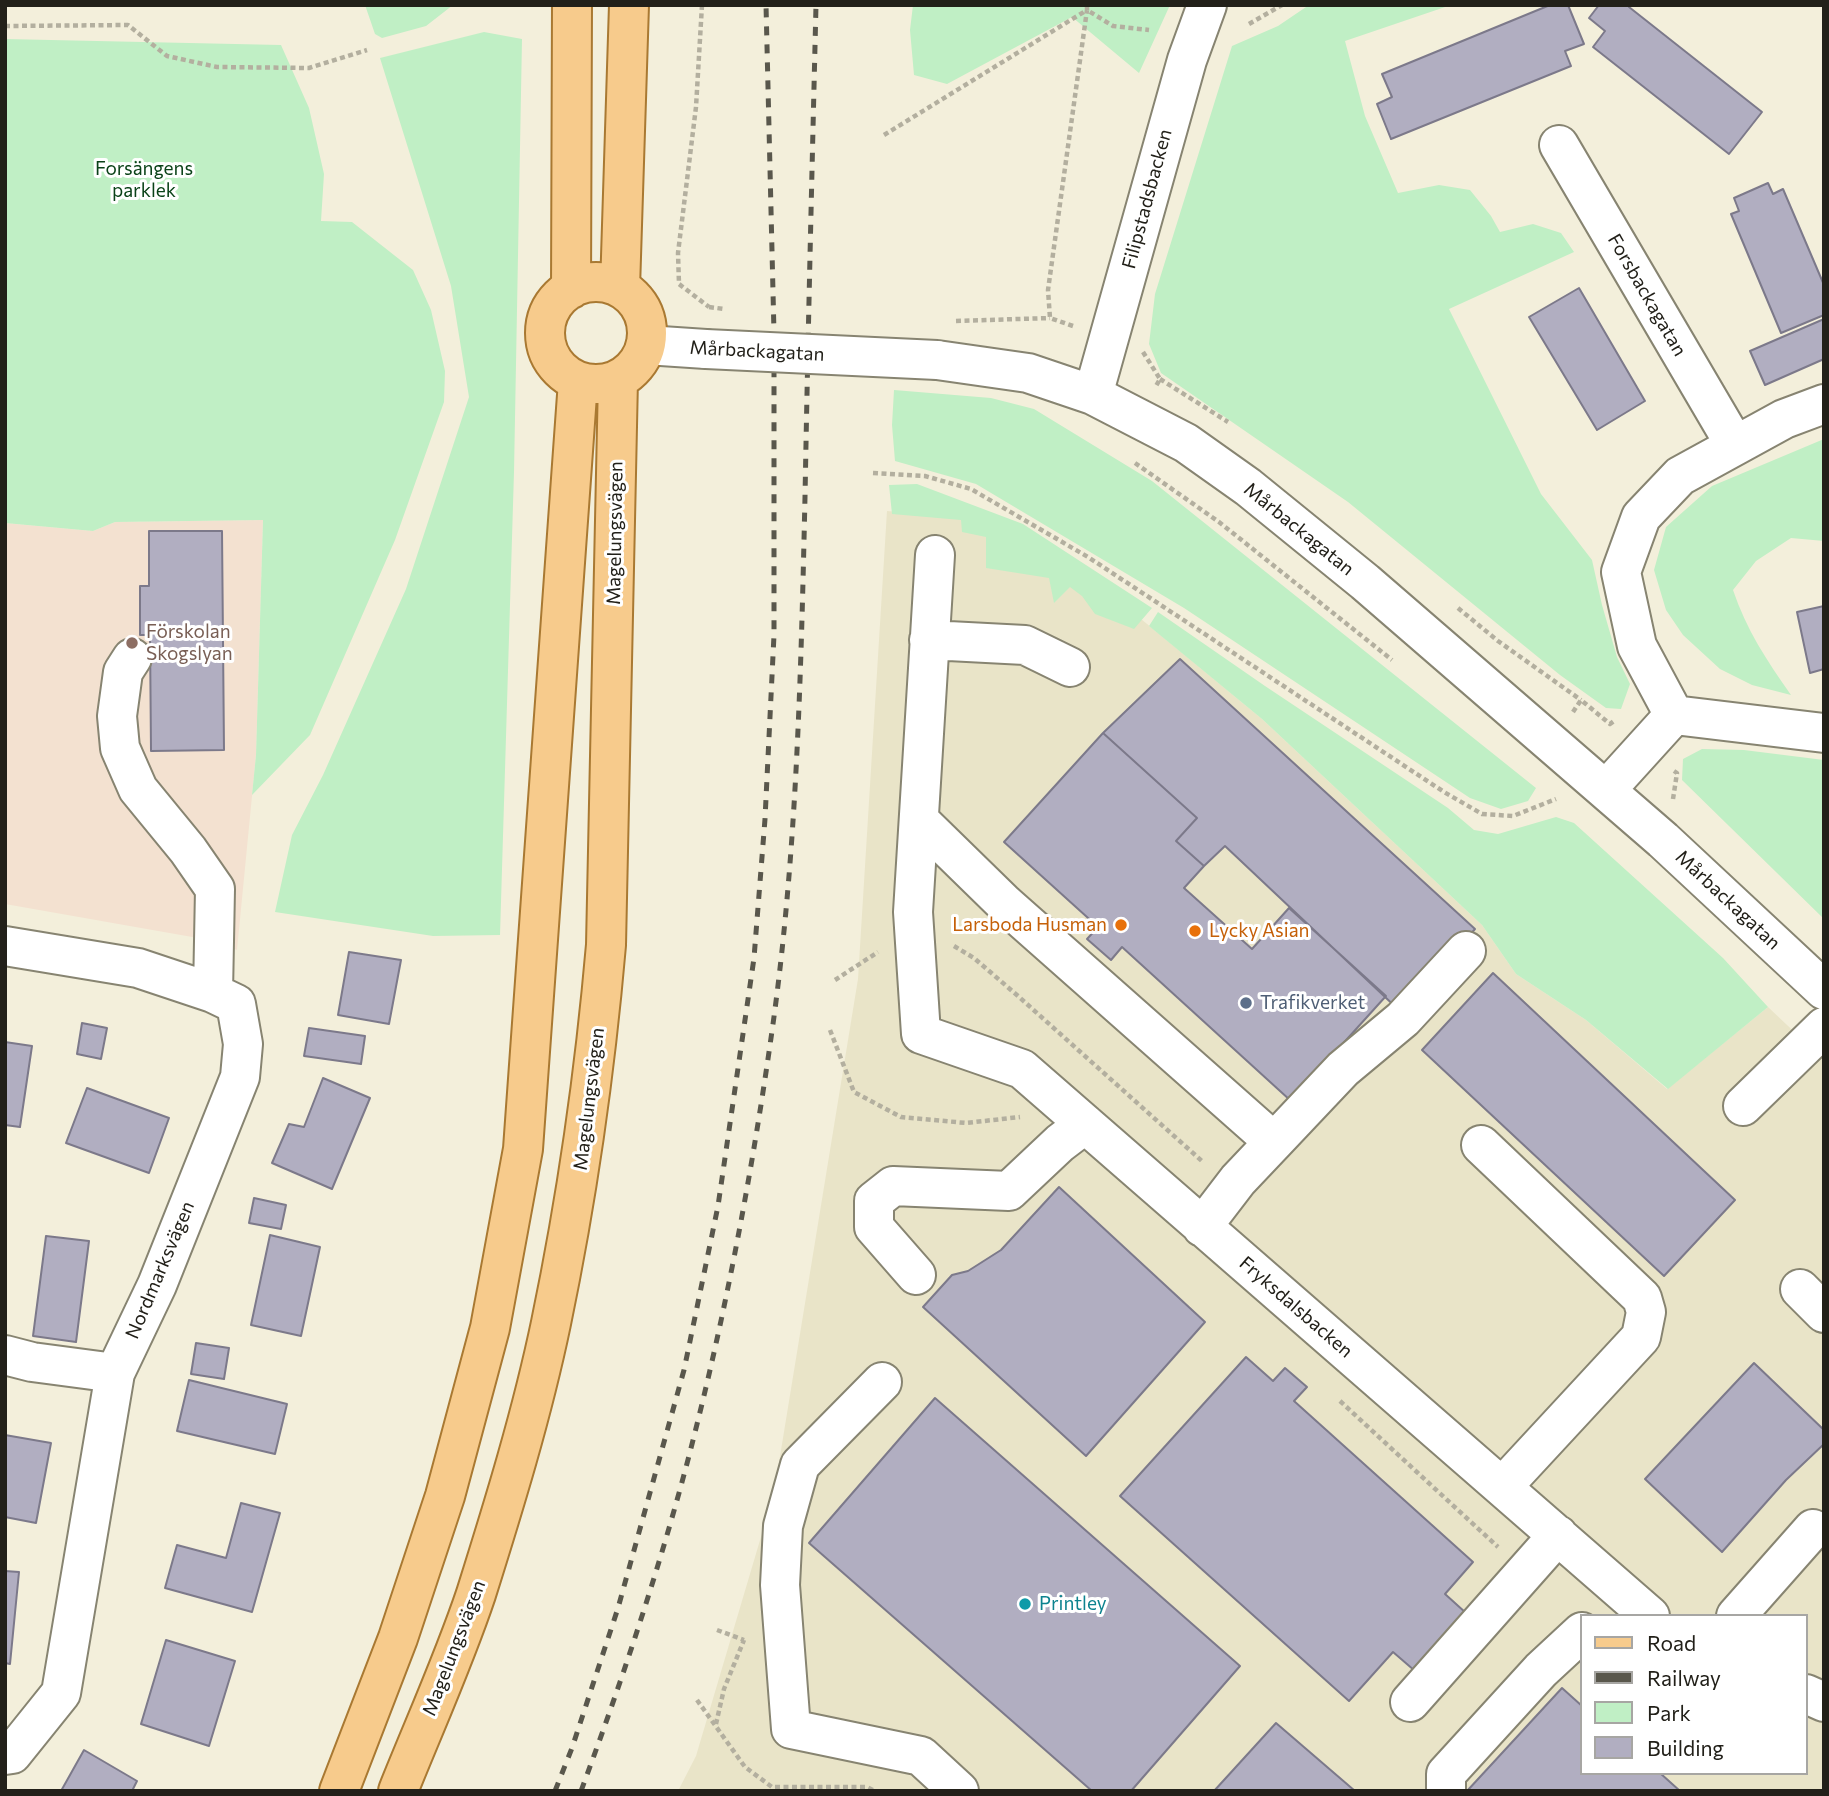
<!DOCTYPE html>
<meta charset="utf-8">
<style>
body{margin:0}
#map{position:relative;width:1829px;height:1796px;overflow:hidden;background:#f3efdb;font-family:Commissioner,sans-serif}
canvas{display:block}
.frame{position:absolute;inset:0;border:7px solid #222019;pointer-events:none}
.legend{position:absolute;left:1580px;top:1614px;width:228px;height:161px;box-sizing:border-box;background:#fff;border:2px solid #a7a6a3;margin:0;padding:9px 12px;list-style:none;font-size:21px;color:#222019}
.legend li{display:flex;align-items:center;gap:14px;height:35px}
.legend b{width:35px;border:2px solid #a7a6a3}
</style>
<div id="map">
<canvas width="1829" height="1796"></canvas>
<div class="frame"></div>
<ul class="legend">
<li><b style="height:9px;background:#f7cb8c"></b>Road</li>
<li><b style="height:9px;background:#59574c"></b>Railway</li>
<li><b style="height:19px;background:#c0efc5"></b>Park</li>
<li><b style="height:19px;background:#b1aec1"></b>Building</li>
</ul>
</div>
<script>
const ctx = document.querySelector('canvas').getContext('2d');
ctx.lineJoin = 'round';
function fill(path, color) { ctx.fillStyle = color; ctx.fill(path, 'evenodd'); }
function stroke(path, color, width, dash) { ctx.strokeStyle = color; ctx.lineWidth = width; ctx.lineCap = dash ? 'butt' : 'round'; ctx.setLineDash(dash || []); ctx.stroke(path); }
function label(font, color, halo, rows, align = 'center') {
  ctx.font = font + ' Commissioner,sans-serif'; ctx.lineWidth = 6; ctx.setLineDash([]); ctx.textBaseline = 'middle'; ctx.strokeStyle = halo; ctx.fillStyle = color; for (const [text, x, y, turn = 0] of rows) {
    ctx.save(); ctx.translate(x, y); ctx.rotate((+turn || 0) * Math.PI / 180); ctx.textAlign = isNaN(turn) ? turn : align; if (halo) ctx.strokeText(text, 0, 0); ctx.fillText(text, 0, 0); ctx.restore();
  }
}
const built = new Path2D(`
 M887,511L997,521L1079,584L1135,614L1262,719L1482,925L1516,974L1586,1020L1667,1089L1768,1007L1824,1060V1791H678L696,1756L774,1493L858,979ZM1582,1616H1806V1773H1582Z`);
const education = new Path2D(`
 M263,520L256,755L237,950L215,941L5,904V523L93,531L115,522Z`);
const green = new Path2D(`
 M365,5H453L426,26L382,38L375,34Z
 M913,5H1170L1139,73L1072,17L947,84L914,75L910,30Z
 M1309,5H1451L1345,41L1365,116L1398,193L1439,185L1470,190L1491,216L1500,232L1533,224L1561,233L1574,252L1449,309L1541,494L1592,560L1602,605L1617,657L1630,684L1621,709L1606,708L1560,675L1348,502L1161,373L1149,344L1155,294L1232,46L1278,26Z
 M484,32L522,39L514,472L500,935L433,936L275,912L292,835L323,775L406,589L469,397L451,286L380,58Z
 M5,39L281,45L309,108L324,174L321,221L352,222L413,270L431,310L445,371L444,402L395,540L310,735L252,795L256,755L263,520L115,522L93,531L5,523Z
 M894,390L991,398L1034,409L1152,481L1536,788L1528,801L1501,809L1470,798L1184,608L976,484L895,461L892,425Z
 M1824,439V541L1791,538L1756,561L1733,590C1746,629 1767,661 1791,695L1752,685L1720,669L1683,635L1666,610L1654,570L1666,527L1712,486Z
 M917,484L1023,524L1152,608L1134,629L1095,614L1082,596L1070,587L1054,603L1049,578L986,568V537L962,532L961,520L892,514L889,485Z
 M1158,612L1265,686L1448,808L1474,830L1498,834L1556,817L1574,823L1723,958L1768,1007L1668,1089L1586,1020L1516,974L1482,925L1262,719L1149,626Z
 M1702,749L1744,750L1824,760V919L1682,780L1683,759Z`);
const building = new Path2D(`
 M1550,5H1568L1584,44L1565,51L1571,66L1391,139L1377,104L1392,97L1382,74Z
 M1599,5H1631L1629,7L1762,112L1729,154L1593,47L1605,31L1589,18Z
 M1768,183L1773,194L1783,189L1824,285V315L1781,333L1731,214L1739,211L1734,198Z
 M1579,288L1645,401L1597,430L1529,317Z
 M1824,319V359L1765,385L1750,351Z
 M149,531H222L224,750L151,751L150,635H140V586H149Z
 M1824,606V669L1810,673L1797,612Z
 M1180,659L1475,929L1402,1013L1225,846L1204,866L1176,841L1197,818L1103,733Z
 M1103,733L1197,818L1176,841L1204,866L1184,888L1252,949L1289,908L1386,996L1291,1101L1122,947L1111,960L1087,939L1098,927L1004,842Z
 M349,952L401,960L389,1024L338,1015Z
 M1493,973L1735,1200L1664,1276L1422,1050Z
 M82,1023L107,1028L101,1059L77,1054Z
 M309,1028L365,1036L361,1064L304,1056Z
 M5,1042L32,1046L20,1127L5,1125Z
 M323,1078L370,1098L332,1189L272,1163L289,1124L304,1127Z
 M87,1088L169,1118L149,1173L66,1143Z
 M1059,1187L1205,1322L1086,1456L923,1307L952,1275L968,1271L1001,1250Z
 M254,1198L286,1205L281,1229L249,1223Z
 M270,1235L320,1247L301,1336L251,1325Z
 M46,1236L89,1241L76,1342L33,1336Z
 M196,1343L229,1348L224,1379L191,1374Z
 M1246,1357L1273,1381L1285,1368L1307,1387L1294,1401L1473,1562L1445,1594L1466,1613L1415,1671L1393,1652L1349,1701L1120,1496Z
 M1754,1363L1824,1430V1444L1786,1480L1722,1552L1645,1479Z
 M189,1380L287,1404L275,1454L177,1431Z
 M935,1398L1240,1666L1131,1791H1092L809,1543Z
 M5,1435L51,1443L36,1523L5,1517Z
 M241,1503L280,1513L252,1612L165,1588L177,1545L226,1558Z
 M5,1571L19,1572L10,1664L5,1663Z
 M166,1640L235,1661L209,1746L141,1724Z
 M1562,1688L1582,1706V1773H1660L1680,1791H1467Z
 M1276,1723L1355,1791H1214Z
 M84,1750L137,1781L132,1791H61Z`);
const path = new Path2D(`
 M702,5L696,107L678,253L679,284L709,307
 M1087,5V10L1113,26L1149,30
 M1249,24L1282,5
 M5,26L128,25L167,56L217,67L309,68L367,50
 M884,135L1087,10
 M956,321L1050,318
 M1073,326L1050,318L1048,290L1087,10
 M1143,352L1160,379L1156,386
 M1160,379L1228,422
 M1135,463L1219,522L1392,660
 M873,473L925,476L971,489L1088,557L1444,792L1482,814L1513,816L1556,799
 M1458,608L1498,641L1581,700
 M1573,712L1581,700L1610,724L1614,721
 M1673,799L1677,773L1674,771
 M954,946L974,958L1018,996L1203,1162
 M835,980L878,952
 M830,1030L854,1092L901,1117L966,1123L1020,1117
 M1340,1401L1498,1547
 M717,1630L744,1640
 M697,1700L745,1767L772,1787H867L875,1791
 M716,1724L724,1689L744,1640`);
const minor = new Path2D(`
 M1559,145L1735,445
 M646,345L706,349
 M937,360L1028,373L1093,395L1186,443L1248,487L1365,582L1663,840L1824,990
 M1093,395L1187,60L1207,5
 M935,555L913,912L921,1034L1022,1069L1650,1616
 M929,640L1025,645L1070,667
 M132,658L123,672L117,716L120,748L138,789L188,850L215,889L213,993
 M1674,715L1637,646L1621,572L1641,517L1680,476L1784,419L1824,404
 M1606,790L1674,715L1824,733
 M919,820L1005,904L1274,1142L1238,1180L1202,1227
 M5,946L138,968L213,993L236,1004L243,1044L240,1077L157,1285L115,1373L61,1693L12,1754L5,1755
 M1743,1106L1824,1027
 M1274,1142L1343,1069L1403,1019L1466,951
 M1481,1145L1642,1298L1646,1312L1641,1337L1503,1486
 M916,1275L874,1227V1201L893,1186L1009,1191L1060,1143L1085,1124
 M1800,1289L1824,1313
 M5,1355L32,1362L115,1373
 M882,1382L800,1465L783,1526L780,1585L791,1729L921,1756L959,1791
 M1736,1616L1813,1529
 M1806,1694L1824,1702
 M1410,1702L1558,1535
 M1446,1791V1774L1541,1670L1582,1632`);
const major = new Path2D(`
 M545 333a51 51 0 1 1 102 0a51 51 0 1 1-102 0Z
 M620,288L629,5
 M571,289L572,5
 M339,1791L398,1638L445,1496L490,1328L523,1149L578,381
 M398,1791C424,1726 454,1660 476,1594C504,1505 532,1414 551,1323C577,1198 595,1072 606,945L618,379`);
const rail = new Path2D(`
 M555,1791L572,1748L618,1608L684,1370L718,1206L754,958L765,819L774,635V333L766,5
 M581,1791C620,1686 656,1579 685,1471C724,1324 752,1174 773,1024C797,850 801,672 805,497C808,333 812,169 816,5`);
const pathBridge = new Path2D(`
 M709,307L724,309`);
const minorBridge = new Path2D(`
 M706,349L937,360`);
const markers = [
 [132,643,7,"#8d6e63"],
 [1121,925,7,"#e8710a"],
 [1195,931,7,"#e8710a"],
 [1246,1003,7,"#5c6f8a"],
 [1025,1604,7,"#0f9aa8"]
];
const parkNames = [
 ["Forsängens",144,169],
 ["parklek",144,191]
];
const streetNames = [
 ["Filipstadsbacken",1147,199,-75],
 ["Forsbackagatan",1647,295,60],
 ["Mårbackagatan",757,351,3],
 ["Mårbackagatan",1299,529,39],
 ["Magelungsvägen",615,533,-89],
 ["Mårbackagatan",1728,900,43],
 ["Magelungsvägen",589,1099,-83],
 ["Nordmarksvägen",160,1270,-67],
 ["Fryksdalsbacken",1296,1307,41],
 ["Magelungsvägen",454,1648,-69]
];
const educationNames = [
 ["Förskolan",146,632],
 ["Skogslyan",146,654]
];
const foodNames = [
 ["Larsboda Husman",1107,925],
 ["Lycky Asian",1209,931,"left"]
];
const serviceNames = [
 ["Trafikverket",1260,1003]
];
const cultureNames = [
 ["Printley",1039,1604]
];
fill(built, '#e9e4c8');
fill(education, '#f3e1d0');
fill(green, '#c0efc5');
fill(building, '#b1aec1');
stroke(building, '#7c798a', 2);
stroke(minor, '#878471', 42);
stroke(major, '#a97932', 42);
stroke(path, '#b3af9f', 4.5, [5, 3.5]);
stroke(minor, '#fff', 38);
stroke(major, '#f7cb8c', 38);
stroke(rail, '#59574c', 5, [9, 9]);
stroke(minorBridge, '#878471', 42, []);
stroke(pathBridge, '#b3af9f', 4.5, [5, 3.5]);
stroke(minorBridge, '#fff', 38);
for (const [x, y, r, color] of markers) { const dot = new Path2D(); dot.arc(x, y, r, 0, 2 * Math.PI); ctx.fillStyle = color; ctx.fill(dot); stroke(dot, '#fff', 2.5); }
label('19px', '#0a4218', '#fff', parkNames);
label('19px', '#222019', '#fff', streetNames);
label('19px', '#785e54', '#fff', educationNames, 'left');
label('19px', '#c56008', '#fff', foodNames, 'right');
label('19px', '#4e5e75', '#fff', serviceNames, 'left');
label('19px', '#0d838f', '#fff', cultureNames, 'left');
</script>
